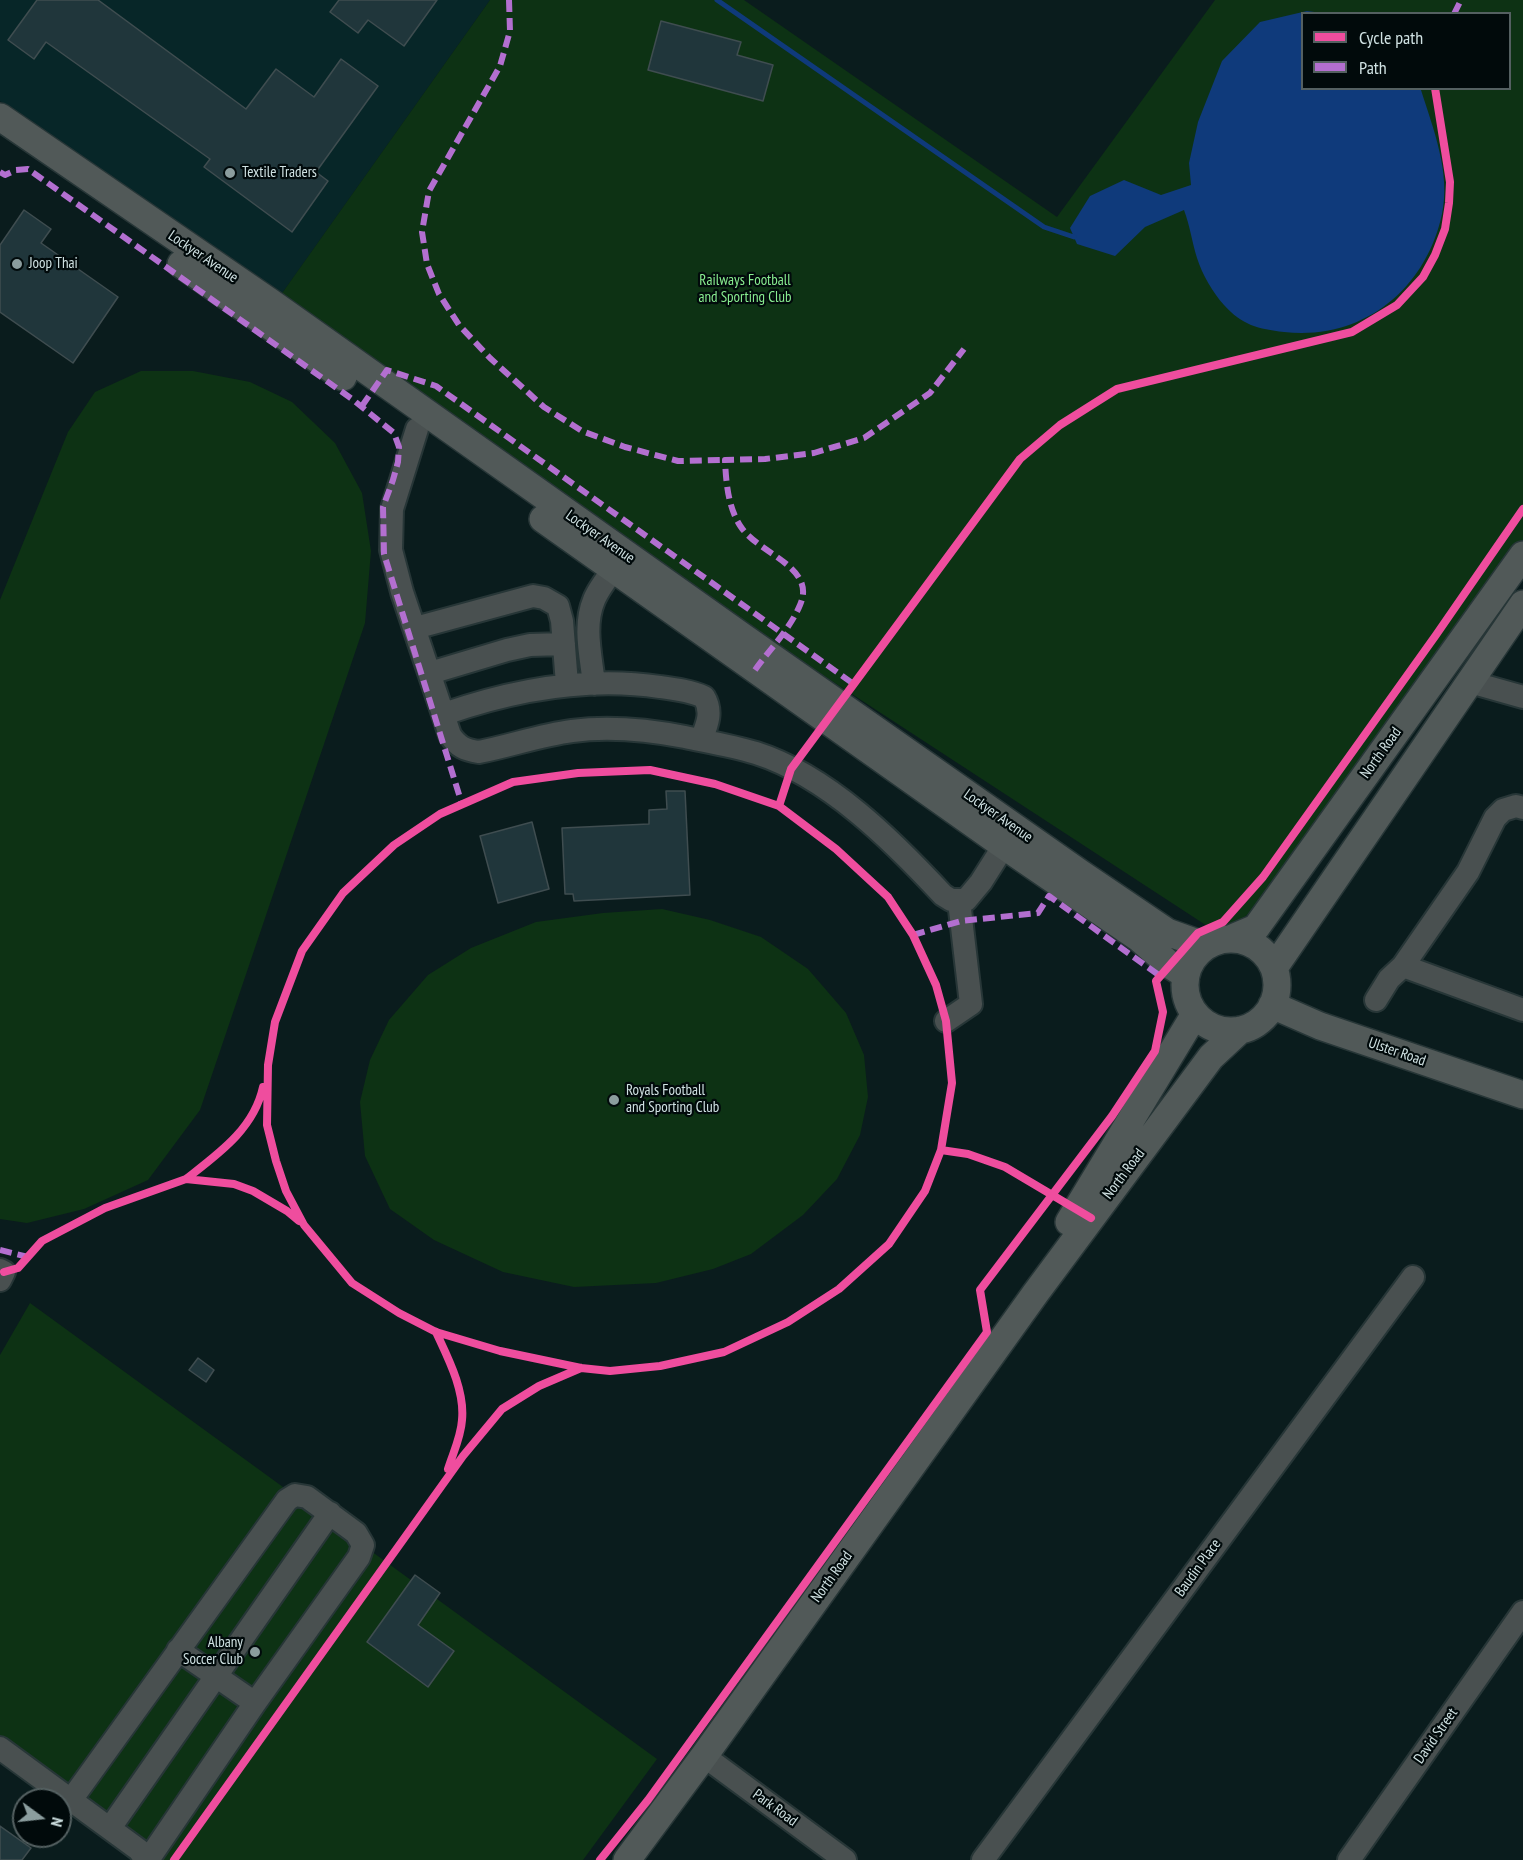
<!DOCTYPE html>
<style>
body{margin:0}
#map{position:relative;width:1523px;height:1860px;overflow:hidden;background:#0a1c1d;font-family:"PT Sans Narrow",sans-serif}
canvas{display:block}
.legend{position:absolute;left:1301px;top:12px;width:210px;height:78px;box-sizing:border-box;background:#010a0b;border:2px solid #546061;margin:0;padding:8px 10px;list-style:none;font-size:18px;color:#d0e2e3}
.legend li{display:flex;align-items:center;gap:12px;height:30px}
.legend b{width:30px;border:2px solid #546061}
.north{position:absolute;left:12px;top:1788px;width:60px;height:60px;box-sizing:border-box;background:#010a0b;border:2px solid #546061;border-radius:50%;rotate:105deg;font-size:16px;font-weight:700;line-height:24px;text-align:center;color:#d0e2e3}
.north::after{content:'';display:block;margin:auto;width:21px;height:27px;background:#8b9d9e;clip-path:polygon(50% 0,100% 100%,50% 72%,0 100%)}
</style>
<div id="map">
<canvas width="1523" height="1860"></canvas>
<ul class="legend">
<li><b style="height:8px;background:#ef4d9e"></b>Cycle path</li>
<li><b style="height:8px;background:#b36fd0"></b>Path</li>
</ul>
<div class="north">N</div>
</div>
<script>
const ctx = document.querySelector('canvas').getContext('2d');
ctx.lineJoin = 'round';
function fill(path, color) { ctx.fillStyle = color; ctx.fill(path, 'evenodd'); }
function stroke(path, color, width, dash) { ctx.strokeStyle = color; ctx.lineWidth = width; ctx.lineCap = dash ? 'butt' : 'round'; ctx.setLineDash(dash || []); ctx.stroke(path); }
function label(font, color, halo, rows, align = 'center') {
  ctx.font = font + ' "PT Sans Narrow",sans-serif'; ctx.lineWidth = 4.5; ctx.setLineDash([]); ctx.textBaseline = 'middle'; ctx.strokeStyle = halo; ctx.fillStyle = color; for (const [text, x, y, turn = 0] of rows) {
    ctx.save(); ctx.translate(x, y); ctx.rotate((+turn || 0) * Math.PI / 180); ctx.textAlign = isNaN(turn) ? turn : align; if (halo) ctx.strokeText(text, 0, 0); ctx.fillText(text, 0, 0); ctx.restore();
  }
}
const built = new Path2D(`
 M0,0H490L278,299L0,101Z`);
const green = new Path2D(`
 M490,0H744L1057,217L1215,0H1523V541L1427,677L1265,896L1242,920L1221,935L268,313ZM1302,14H1510V88H1302Z
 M141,371H193L250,382L292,402L335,443L362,493L371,551L365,623L200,1110L148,1180L84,1209L27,1223L0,1219V600L68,432L95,392Z
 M662,909L710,920L761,937L808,969L846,1013L864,1055L868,1097L860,1135L837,1179L803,1215L751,1254L713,1269L656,1283L574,1287L503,1272L434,1240L390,1209L365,1156L360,1102L370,1060L389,1020L428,975L471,948L536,922L603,913Z
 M30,1303L657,1759L583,1860H137L0,1760V1355Z`);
const water = new Path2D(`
 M1307,11L1322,13L1302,14V88L1421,90C1433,128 1451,173 1442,214C1426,289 1363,341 1284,332C1258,329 1242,325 1224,305C1213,293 1202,274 1197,258C1192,242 1190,226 1184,210L1145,227L1115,256L1077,244L1070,228L1090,196L1124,180L1161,195L1191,185L1189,163L1198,122L1222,61L1260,22Z`);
const stream = new Path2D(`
 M717,0L1044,227L1074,237`);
const building = new Path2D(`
 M37,0H98L246,109L276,69L314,97L341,59L378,86L316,172L328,181L292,232L204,167L210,159L46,42L34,59L8,40Z
 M339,0H437L404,46L368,20L358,33L330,12Z
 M661,21L741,42L737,55L773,65L763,101L648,70Z
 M24,210L51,229L41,243L118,297L73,363L0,312V245Z
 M666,791H685L690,895L574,901L573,894H565L562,828L649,824V810L667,809Z
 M532,822L549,889L498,903L480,836Z
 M198,1358L214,1370L206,1382L189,1370Z
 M415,1575L440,1593L418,1625L454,1651L428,1687L367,1642Z
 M0,1826L31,1848L22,1860H0Z`);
const minor = new Path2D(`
 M417,429L392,509L391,550L402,592L450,735C458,747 465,750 479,752C510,746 541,735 572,731C609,726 649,730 685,737C709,742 733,746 756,753C828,776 893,841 943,895L951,900H966L981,882L1012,833
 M415,628L533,596L544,598L558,606L562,621L567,684
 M430,673L507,650L530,645L564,644
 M1470,682L1523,697
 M594,684C591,656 583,626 594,600C600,585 614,570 623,557
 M444,714C513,690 587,676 660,687C675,689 691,691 704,697C713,712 707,725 701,740
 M1403,966L1523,1010
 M1376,1000L1389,979L1403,966L1468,872L1495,818L1503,810L1516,806L1523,808
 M946,1021L971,1004L959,901
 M0,1270L4,1272L0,1280
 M178,1650L255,1703
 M0,1748L139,1850L146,1860
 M704,1756L845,1860
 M71,1800L287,1500L295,1495L307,1497L356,1533L363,1545L359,1557L255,1703L148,1860
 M110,1828L330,1513
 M983,1860L1413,1277
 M1349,1860L1523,1612`);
const major = new Path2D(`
 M0,117L270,302L743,637L1080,873L1167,932L1206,946
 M181,264L343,377
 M543,519L1003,845L1139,938L1170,965L1186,975
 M1230,939L1256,928L1523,555
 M1185 985a46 46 0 1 1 92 0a46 46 0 1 1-92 0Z
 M1274,968L1523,604
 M1272,1005L1320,1026L1523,1095
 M1069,1222L1195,1014
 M627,1860L704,1756L1035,1294L1211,1057L1240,1030`);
const quiet = new Path2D(`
 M509,0L510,31L500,66L429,191L422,232L427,264L439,294L459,325L490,358L544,407L582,431L625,447L678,461L725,460
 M1454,14L1461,0
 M0,172L5,175L16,170L28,169L352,399L394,433L399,447L398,462L393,480L383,507L384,554L462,804
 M362,406L387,370L436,386L855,685
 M755,670C770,649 790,629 800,605C817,567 759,554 741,527C728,508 726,482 725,460L765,459L814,453L864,438L930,393L964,349
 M913,935L961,921L1038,913L1049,896L1160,976
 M0,1250L28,1257`);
const cycleway = new Path2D(`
 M650,770L715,784L779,806L836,849L888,897L913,935L936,985L946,1021L952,1083L941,1150L925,1191L889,1244L839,1289L788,1322L724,1352L660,1366L610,1371L581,1368L500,1351L436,1332L399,1313L352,1283L304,1225L286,1191L276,1161L267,1125L268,1065L275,1022L302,951L343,893L394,845L440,814L513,782L578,773Z
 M779,806L791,769L1020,459L1060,425L1117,389L1352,332L1397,305L1423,277L1435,255L1445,229L1449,203L1450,182L1435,88
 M941,1150L968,1154L1005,1167L1091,1218
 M186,1179C218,1154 254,1129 263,1087
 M4,1272L18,1268L42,1241L105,1208L186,1179L234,1184L253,1191L287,1211L299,1221
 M436,1332C448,1358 465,1390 462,1420C461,1437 453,1453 448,1469
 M174,1860L463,1456L502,1409L539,1386L581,1368
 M600,1860L648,1800L987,1332L980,1290L1112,1116L1155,1051L1163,1012L1156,981L1198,933L1223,922L1263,877L1436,635L1523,509`);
const markers = [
 [230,173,6,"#8b9d9e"],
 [17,264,6,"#8b9d9e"],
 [614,1100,6,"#8b9d9e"],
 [255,1652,6,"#8b9d9e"]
];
const poiNames = [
 ["Textile Traders",242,173],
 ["Joop Thai",29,264],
 ["Royals Football",626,1091],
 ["and Sporting Club",626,1108],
 ["Albany",243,1643,"right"],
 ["Soccer Club",243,1660,"right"]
];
const streetNames = [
 ["Lockyer Avenue",203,257,34],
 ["Lockyer Avenue",600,537,35],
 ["North Road",1381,753,-54],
 ["Lockyer Avenue",998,816,35],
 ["Ulster Road",1397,1052,19],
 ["North Road",1124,1174,-53],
 ["Baudin Place",1198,1568,-54],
 ["North Road",832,1577,-54],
 ["David Street",1436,1736,-55],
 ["Park Road",775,1808,36]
];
const parkNames = [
 ["Railways Football",745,281],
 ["and Sporting Club",745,298]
];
fill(built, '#072628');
fill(green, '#0d3214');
fill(water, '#0f3a7b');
stroke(stream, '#0f3a7b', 5);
fill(building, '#20363b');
stroke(building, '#3f4d50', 1.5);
stroke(minor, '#273637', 26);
stroke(major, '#273637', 30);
stroke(minor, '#495050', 22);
stroke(major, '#515958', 27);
stroke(quiet, '#b36fd0', 6, [12, 6]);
stroke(cycleway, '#ef4d9e', 8);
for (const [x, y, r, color] of markers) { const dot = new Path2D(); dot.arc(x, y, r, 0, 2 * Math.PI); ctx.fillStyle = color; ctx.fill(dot); stroke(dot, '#010a0b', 2); }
label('15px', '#d0e2e3', '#010a0b', poiNames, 'left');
label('15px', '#d0e2e3', '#010a0b', streetNames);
label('15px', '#89ee91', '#010a0b', parkNames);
</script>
